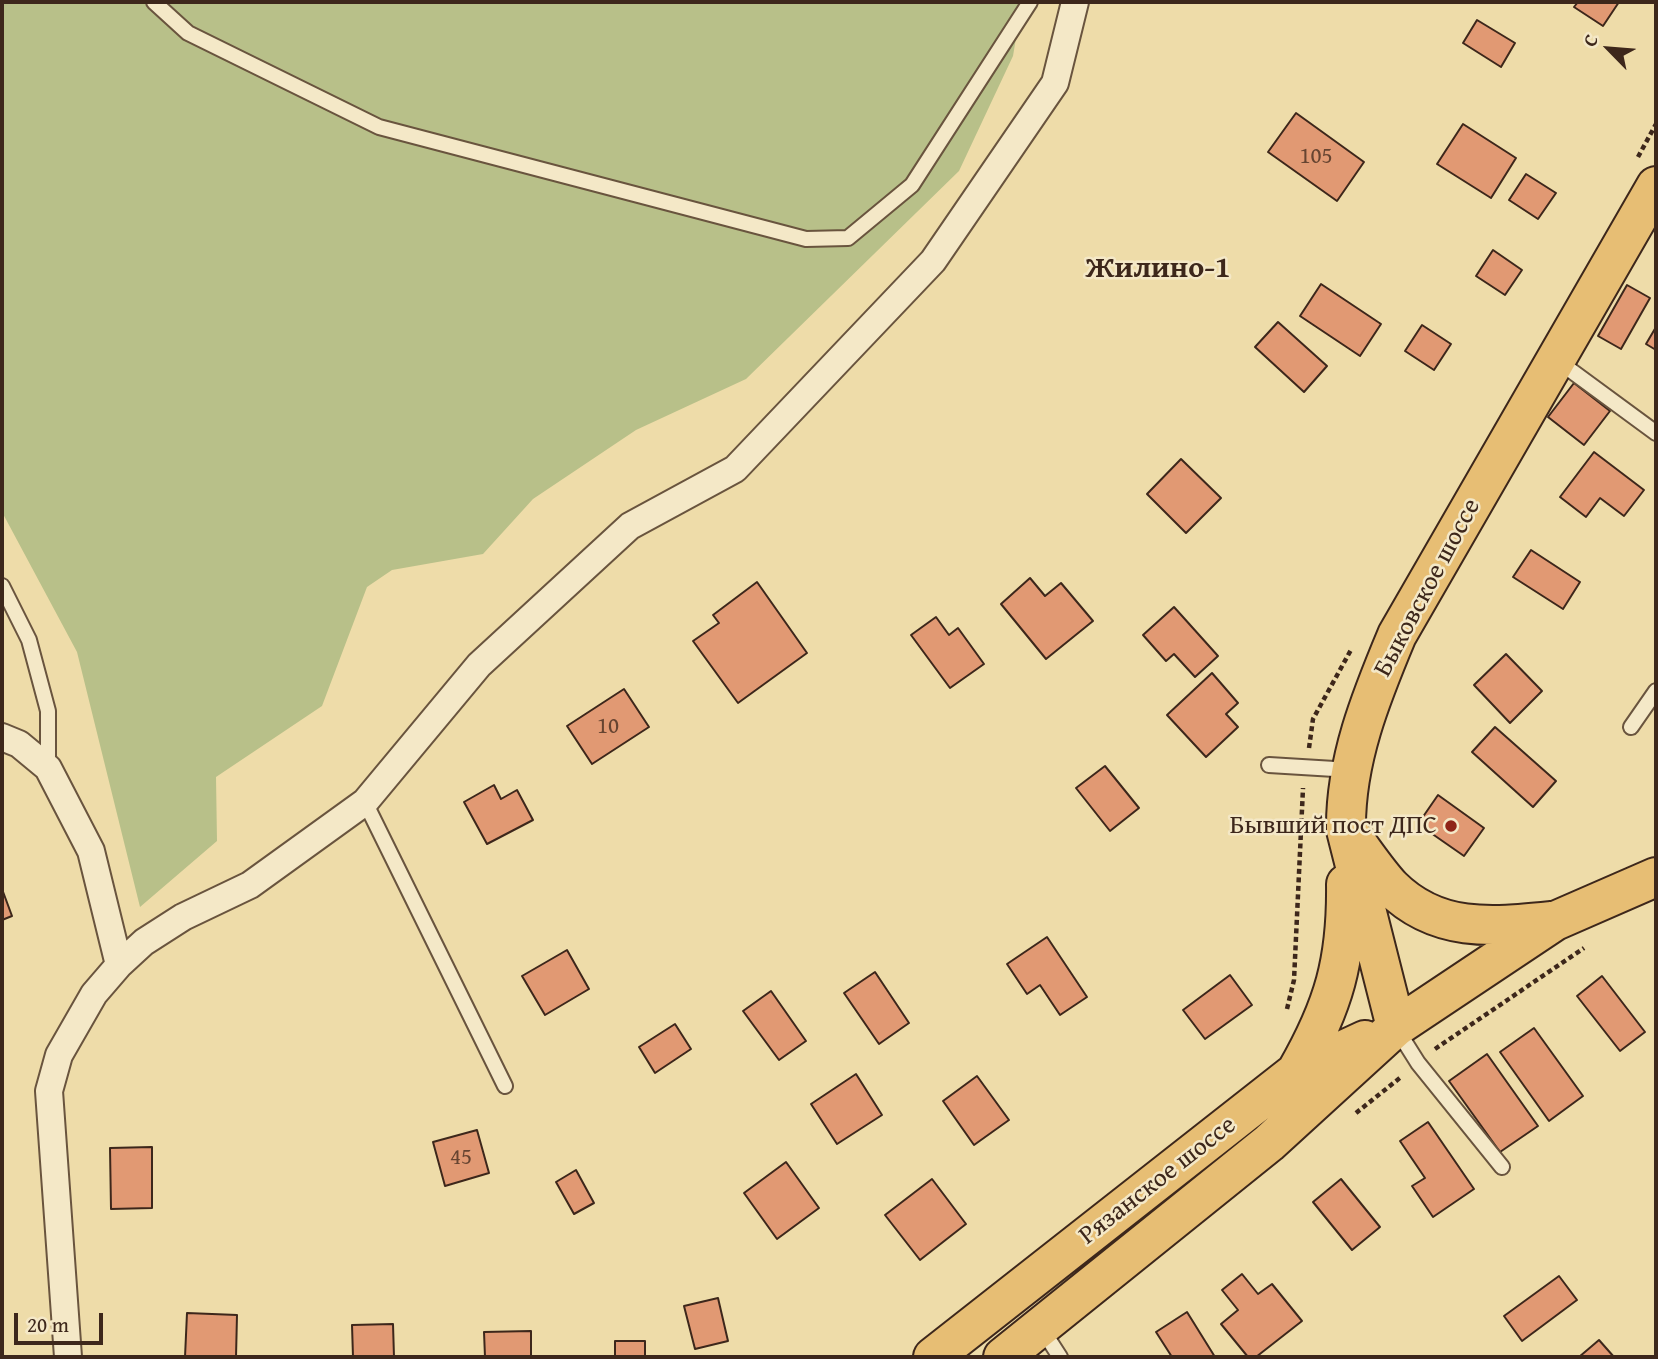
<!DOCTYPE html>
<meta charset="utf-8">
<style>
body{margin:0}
#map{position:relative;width:1658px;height:1359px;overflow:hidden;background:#eedca9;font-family:"Gentium Book Plus",serif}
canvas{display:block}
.frame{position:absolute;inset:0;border:4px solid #3d271b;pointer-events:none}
.north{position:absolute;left:1574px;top:14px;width:70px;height:70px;-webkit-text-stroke:5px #f4e8c7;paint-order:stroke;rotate:295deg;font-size:19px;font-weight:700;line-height:28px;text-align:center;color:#3d271b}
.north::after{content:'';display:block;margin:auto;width:24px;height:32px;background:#3d271b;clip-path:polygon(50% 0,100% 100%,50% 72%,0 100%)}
.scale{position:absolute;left:14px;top:1313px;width:89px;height:32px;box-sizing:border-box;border:4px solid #3d271b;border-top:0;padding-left:9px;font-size:21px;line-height:24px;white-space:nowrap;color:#3d271b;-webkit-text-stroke:5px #f4e8c7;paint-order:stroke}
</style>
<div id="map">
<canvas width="1658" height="1359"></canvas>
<div class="frame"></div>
<div class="north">С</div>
<div class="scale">20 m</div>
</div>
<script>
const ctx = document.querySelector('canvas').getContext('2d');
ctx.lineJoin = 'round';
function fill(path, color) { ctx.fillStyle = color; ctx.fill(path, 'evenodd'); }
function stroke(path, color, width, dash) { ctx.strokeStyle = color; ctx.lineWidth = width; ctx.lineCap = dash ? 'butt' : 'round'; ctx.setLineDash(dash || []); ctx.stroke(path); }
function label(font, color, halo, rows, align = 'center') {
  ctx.font = font + ' "Gentium Book Plus",serif'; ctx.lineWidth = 5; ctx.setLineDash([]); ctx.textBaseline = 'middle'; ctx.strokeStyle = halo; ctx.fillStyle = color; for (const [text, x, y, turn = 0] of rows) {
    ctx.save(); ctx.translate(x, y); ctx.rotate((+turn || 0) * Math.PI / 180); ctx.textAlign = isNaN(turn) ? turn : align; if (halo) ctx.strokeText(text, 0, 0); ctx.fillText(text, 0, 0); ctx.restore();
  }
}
const green = new Path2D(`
 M2,2H1022L1013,56L959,171L746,379L636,430L533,499L483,554L392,570L367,587L322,706L216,777L217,841L140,907L77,652L2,512Z`);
const building = new Path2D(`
 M1578,2H1619L1603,26L1574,7Z
 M1477,20L1515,43L1501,67L1463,43Z
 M1296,113L1364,162L1337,201L1268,152Z
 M1463,124L1516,158L1491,198L1437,164Z
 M1526,174L1556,193L1538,219L1509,200Z
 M1493,250L1522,270L1505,295L1476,276Z
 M1321,284L1381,324L1360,356L1300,316Z
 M1627,285L1650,298L1621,349L1598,336Z
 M1278,322L1327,366L1304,392L1255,347Z
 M1422,325L1451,344L1434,370L1405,351Z
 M1656,327V350L1646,344Z
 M1574,383L1610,411L1584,445L1548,417Z
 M1594,452L1644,490L1624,516L1600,498L1586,517L1560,497Z
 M1181,459L1221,498L1186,533L1147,494Z
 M1531,550L1580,582L1563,609L1513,577Z
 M1030,578L1045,596L1061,583L1093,621L1046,659L1001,604Z
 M757,582L807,653L738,703L693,641L719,623L713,615Z
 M1174,607L1218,656L1195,677L1174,654L1166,661L1143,635Z
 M936,617L949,635L958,628L984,664L950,688L911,635Z
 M1506,654L1542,691L1510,723L1474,685Z
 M1212,673L1238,703L1226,714L1238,727L1206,757L1167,715Z
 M624,689L649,727L592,764L567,726Z
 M1495,727L1556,781L1533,807L1472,752Z
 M1105,766L1139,808L1110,831L1076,788Z
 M494,785L501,799L517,790L533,820L487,844L464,802Z
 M1438,795L1484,828L1464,856L1418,824Z
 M2,889L12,916L2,920Z
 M1047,937L1087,997L1060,1015L1040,985L1027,994L1007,964Z
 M567,950L589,989L545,1015L522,976Z
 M875,972L909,1023L879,1044L844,993Z
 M1230,975L1252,1005L1205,1039L1183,1010Z
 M1602,976L1645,1032L1620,1051L1577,996Z
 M771,991L806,1041L779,1060L743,1011Z
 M675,1024L691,1049L655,1073L639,1047Z
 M1534,1028L1583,1096L1549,1121L1500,1052Z
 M1487,1054L1538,1126L1500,1152L1449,1081Z
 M856,1074L882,1115L837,1144L811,1104Z
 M977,1076L1009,1120L974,1145L943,1101Z
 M1428,1122L1474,1189L1433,1217L1412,1186L1425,1178L1400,1141Z
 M477,1130L489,1173L445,1186L433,1142Z
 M152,1147V1208L111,1209L110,1148Z
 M786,1162L819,1208L777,1239L744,1193Z
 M576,1170L594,1203L574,1214L556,1182Z
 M932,1179L966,1224L920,1260L885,1215Z
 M1341,1179L1380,1227L1352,1250L1313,1202Z
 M1242,1274L1258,1294L1272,1284L1302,1321L1256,1357H1248L1221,1324L1238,1310L1222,1290Z
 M1559,1276L1577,1300L1522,1341L1504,1316Z
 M718,1298L728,1341L695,1349L684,1306Z
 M1187,1312L1215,1357H1172L1156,1332Z
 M187,1313L237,1315L236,1357H185Z
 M393,1324L394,1357H353L352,1325Z
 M531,1331V1357H485L484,1332Z
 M1599,1340L1614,1357H1579Z
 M615,1341H645V1357H615Z`);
const path = new Path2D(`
 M1638,157L1656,124
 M1309,748L1313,719L1352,648
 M1287,1009L1294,980L1303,788
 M1435,1049L1584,948
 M1356,1113L1401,1077`);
const lane = new Path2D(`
 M154,2L188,33L379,127L806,239L848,238L912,185L1030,2
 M1558,361L1656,433
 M2,586L29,640L48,711V768
 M1631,727L1656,691
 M1269,765L1351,770
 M365,802L505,1086
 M1396,1028L1418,1063L1502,1167
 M1042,1329L1060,1357`);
const street = new Path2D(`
 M2,737L19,744L48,768L91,851L119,965
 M68,1357L49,1091L59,1055L94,994L119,965L144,942L183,917L250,885L365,802L479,665L630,526L735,469L933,261L1055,83L1075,2`);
const primary = new Path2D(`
 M1354,839C1366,855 1378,873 1391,887C1437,933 1492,927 1551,921
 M1396,1027L1346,830C1345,761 1371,697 1397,635L1656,186
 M1296,1072C1334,1006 1347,960 1346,884
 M933,1357L1296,1072L1365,1040
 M1003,1357L1269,1143L1396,1027L1555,921L1656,877`);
const markers = [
 [1451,826,7,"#8f2418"]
];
const numberNames = [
 ["105",1316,157],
 ["10",608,727],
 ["45",461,1158]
];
const streetNames = [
 ["Быковское шоссе",1428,588,-62],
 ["Рязанское шоссе",1158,1181,-38]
];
const poiNames = [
 ["Бывший пост ДПС",1437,826]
];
const quarterNames = [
 ["Жилино-1",1158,269]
];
fill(green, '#b8c089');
fill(building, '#e19973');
stroke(building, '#3d271b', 2);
stroke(lane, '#69543e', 18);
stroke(street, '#69543e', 30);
stroke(primary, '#3d271b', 42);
stroke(path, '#3d271b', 4.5, [5, 3.5]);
stroke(lane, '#f4e8c7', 14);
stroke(street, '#f4e8c7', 26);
stroke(primary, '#e7be74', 38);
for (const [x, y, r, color] of markers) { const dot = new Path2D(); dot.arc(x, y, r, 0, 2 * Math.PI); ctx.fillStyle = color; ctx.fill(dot); stroke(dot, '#f4e8c7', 2.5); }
label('23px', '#664431', null, numberNames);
label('26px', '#3d271b', '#f4e8c7', streetNames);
label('26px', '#3d271b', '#f4e8c7', poiNames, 'right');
label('bold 30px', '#3d271b', '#f4e8c7', quarterNames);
</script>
